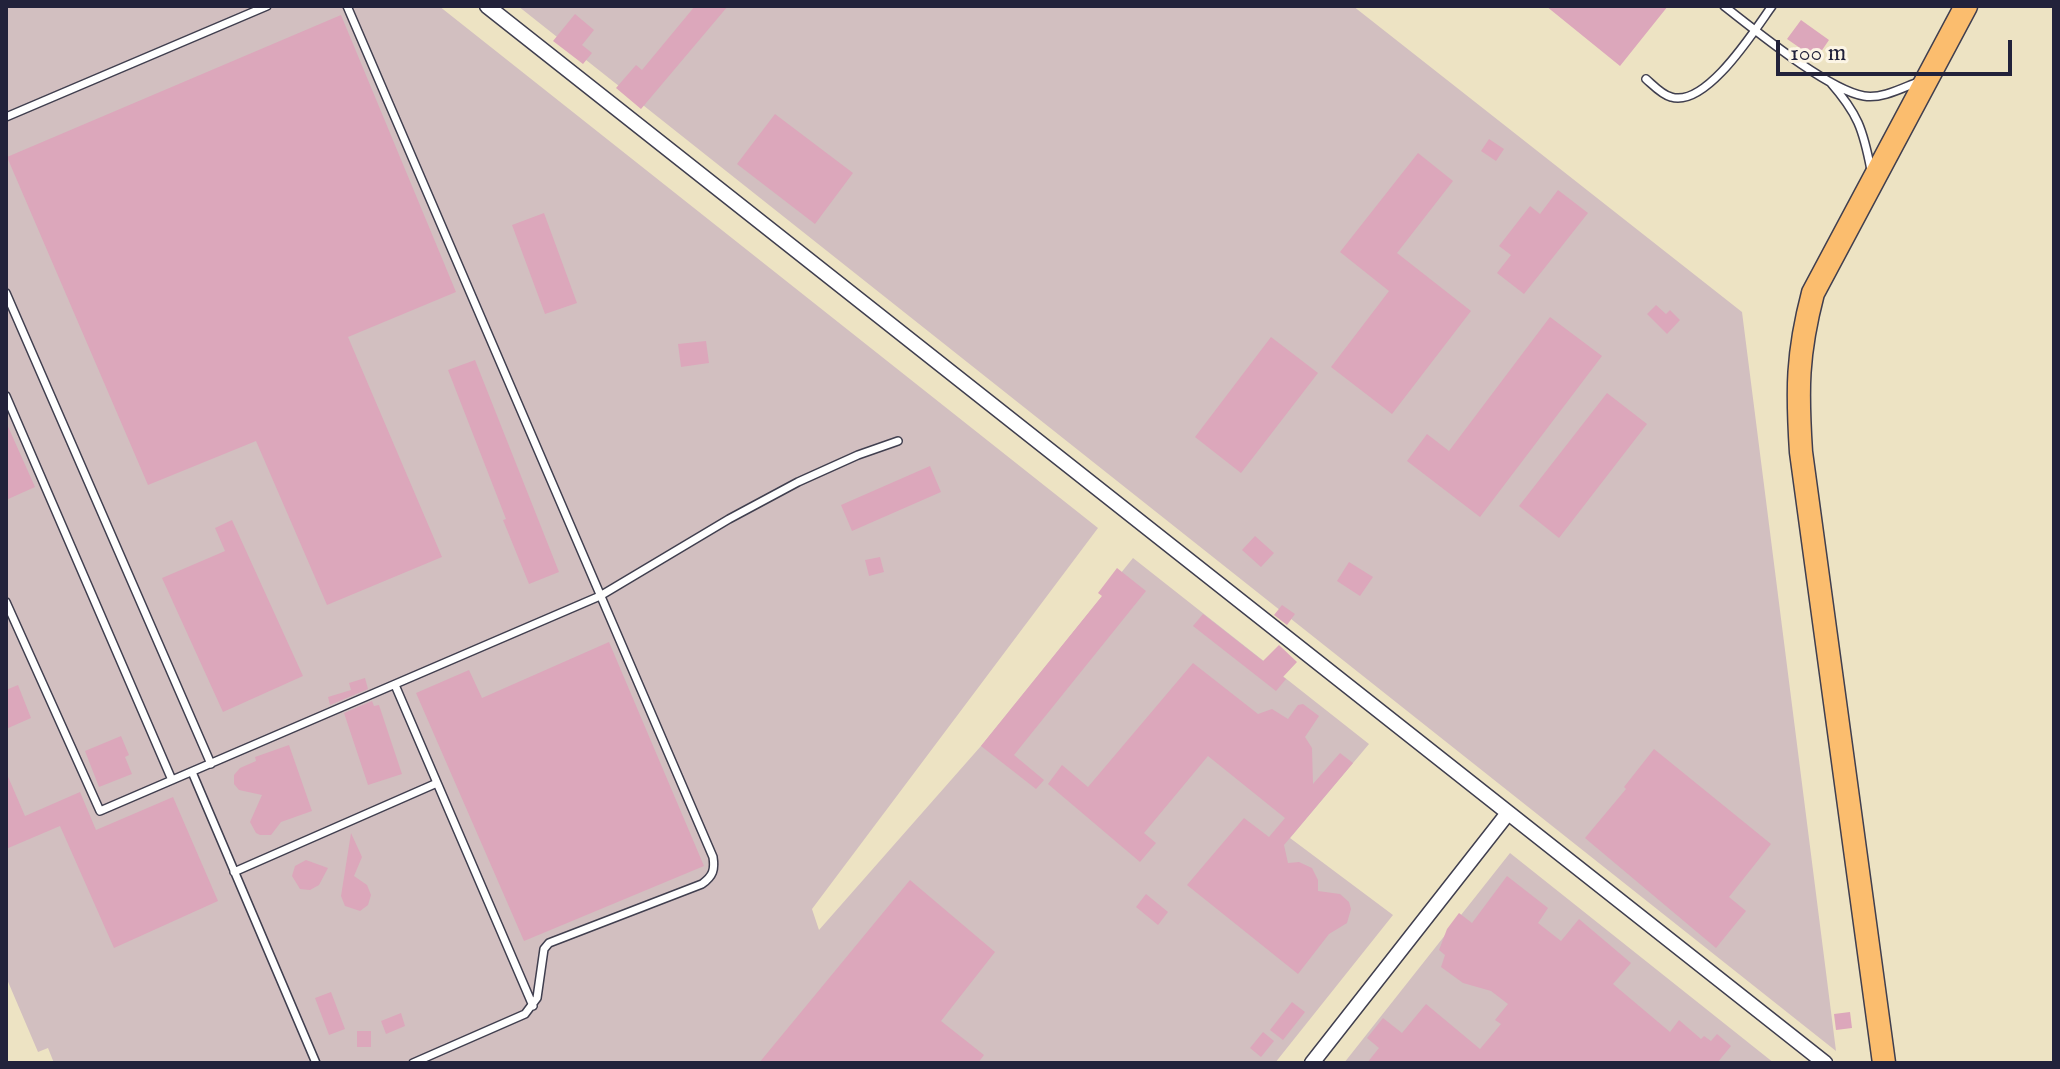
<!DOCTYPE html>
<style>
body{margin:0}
#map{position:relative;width:2060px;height:1069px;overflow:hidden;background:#ede3c3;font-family:"IM FELL English",serif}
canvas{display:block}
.frame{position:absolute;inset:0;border:8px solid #22223b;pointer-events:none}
.scale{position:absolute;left:1776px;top:40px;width:236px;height:36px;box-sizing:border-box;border:4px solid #22223b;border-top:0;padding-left:10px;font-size:24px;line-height:28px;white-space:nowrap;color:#22223b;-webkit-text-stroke:6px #fcf5e5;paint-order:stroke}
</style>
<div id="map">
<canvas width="2060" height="1069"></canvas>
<div class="frame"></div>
<div class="scale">100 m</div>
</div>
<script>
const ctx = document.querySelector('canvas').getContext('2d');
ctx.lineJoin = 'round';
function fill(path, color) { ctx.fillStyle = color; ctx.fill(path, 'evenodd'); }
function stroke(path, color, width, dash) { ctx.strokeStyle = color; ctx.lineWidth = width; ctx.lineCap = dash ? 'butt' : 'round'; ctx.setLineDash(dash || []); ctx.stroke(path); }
const industrial = new Path2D(`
 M6,6H439L1098,528L812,909L819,930L981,746L1133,558L1369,744L1290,838L1393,915L1275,1063H54L48,1048L38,1052L6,977Z
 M518,6H1353L1742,312L1836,1051Z
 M1510,853L1774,1063H1344Z`);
const building = new Path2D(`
 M695,6H728L641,109L616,88L636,65L642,70Z
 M1546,6H1668L1620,66Z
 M575,14L594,30L582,45L592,53L583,64L553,41Z
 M341,15L456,292L348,337L442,557L327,605L256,441L148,485L7,157Z
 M1801,20L1829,40L1816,59L1787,39Z
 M775,114L853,173L815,224L737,164Z
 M1489,139L1504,149L1496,161L1481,151Z
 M1418,153L1453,181L1397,253L1471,311L1392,414L1331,367L1389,291L1340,252Z
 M1558,190L1588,213L1524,294L1497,273L1511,255L1499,246L1530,206L1540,214Z
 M544,213L577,303L545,314L512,225Z
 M1656,305L1666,314L1670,310L1680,320L1667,334L1647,314Z
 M1550,317L1602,356L1480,517L1407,461L1427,434L1449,451Z
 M1271,337L1318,373L1241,473L1195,437Z
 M706,341L709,363L681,367L678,344Z
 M475,360L559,572L529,584L503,520L506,519L448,370Z
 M1607,393L1647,424L1559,538L1519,506Z
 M6,422L35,487L6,500Z
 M930,466L941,492L852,531L841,505Z
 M232,520L303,676L223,712L162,578L225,551L215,528Z
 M1255,536L1274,553L1261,567L1242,550Z
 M880,557L884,572L869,576L865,560Z
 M1349,562L1373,577L1360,596L1337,581Z
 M1117,568L1146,591L1014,755L1044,780L1036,789L981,746L1102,596L1098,593Z
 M1282,605L1295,614L1287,625L1274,615Z
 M1203,614L1263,661L1279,645L1297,662L1283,677L1286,679L1276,691L1193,626Z
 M609,642L704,866L524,941L416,693L469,670L482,698Z
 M1193,663L1258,714L1272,709L1288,719L1298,705L1303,704L1319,716L1305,737L1312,748L1313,784L1340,753L1353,763L1284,845L1288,863L1299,862L1312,868L1318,880V891L1340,894L1349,902L1351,909L1347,923L1329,934L1298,974L1187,885L1244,818L1269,837L1285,818L1208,756L1144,833L1156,843L1140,862L1048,784L1062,765L1088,787Z
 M365,678L368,689L330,705L328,697L351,690L349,683Z
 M18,685L31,718L6,729V690Z
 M372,701L374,706L379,705L402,774L368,785L344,713Z
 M121,736L129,755L125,757L132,774L99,787L85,751Z
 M289,745L312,811L281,822L271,835H260L256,833L250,822L262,795L239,790L234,784V775L240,768L256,761L255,757Z
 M1654,749L1771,844L1729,897L1746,911L1716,948L1585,838L1626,789L1624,787Z
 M6,772L25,816L80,792L96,830L173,797L218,901L114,948L60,826L6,849Z
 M351,833L362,857L354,876L367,885L371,895L368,905L360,911L345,906L341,896Z
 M306,860L328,868L319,885L310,890L300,889L292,876L295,866Z
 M1507,876L1548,908L1538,923L1561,941L1579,919L1631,963L1613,984L1670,1032L1679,1020L1701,1039L1704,1036L1711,1041L1717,1034L1731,1046L1717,1063H1367L1379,1048L1367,1038L1383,1018L1402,1033L1426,1004L1480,1049L1501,1024L1495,1020L1508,1004L1491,991L1463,983L1441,967L1445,955L1439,950L1447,929L1459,913L1472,923Z
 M910,880L995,952L941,1021L984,1055L978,1063H759Z
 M1146,894L1168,912L1158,925L1136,907Z
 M331,992L345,1029L329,1035L315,998Z
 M1292,1002L1305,1012L1283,1040L1270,1030Z
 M1850,1012L1852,1028L1836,1030L1834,1014Z
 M401,1013L405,1026L386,1034L381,1021Z
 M357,1031H371V1047H357Z
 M1263,1032L1274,1041L1261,1057L1250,1048Z`);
const lane = new Path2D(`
 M347,6L713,857C715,870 713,876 702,884L549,943L544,949L537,998L525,1014L413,1063
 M1724,6C1755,30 1828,90 1864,96C1882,99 1902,88 1918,82
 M1646,79C1653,85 1662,95 1671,97C1706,108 1754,31 1772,6
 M1830,82C1858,114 1863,129 1871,170
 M6,117L267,6
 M6,293L211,764
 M6,396L172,780
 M6,602L100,811L600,596L729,519L798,482L858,455L898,441
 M395,685L533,1006
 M192,772L316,1063
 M234,872L437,783`);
const street = new Path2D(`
 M487,6L1825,1063
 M1312,1063L1508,813`);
const primary = new Path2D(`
 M1884,1063L1801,452C1797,390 1797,354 1813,293L1966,6`);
fill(industrial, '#d2bfc0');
fill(building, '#dca7bb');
stroke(lane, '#403f4f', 10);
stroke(street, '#403f4f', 17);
stroke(primary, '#403f4f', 25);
stroke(lane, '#fff', 7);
stroke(street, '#fff', 14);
stroke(primary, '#fbbd6e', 22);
</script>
